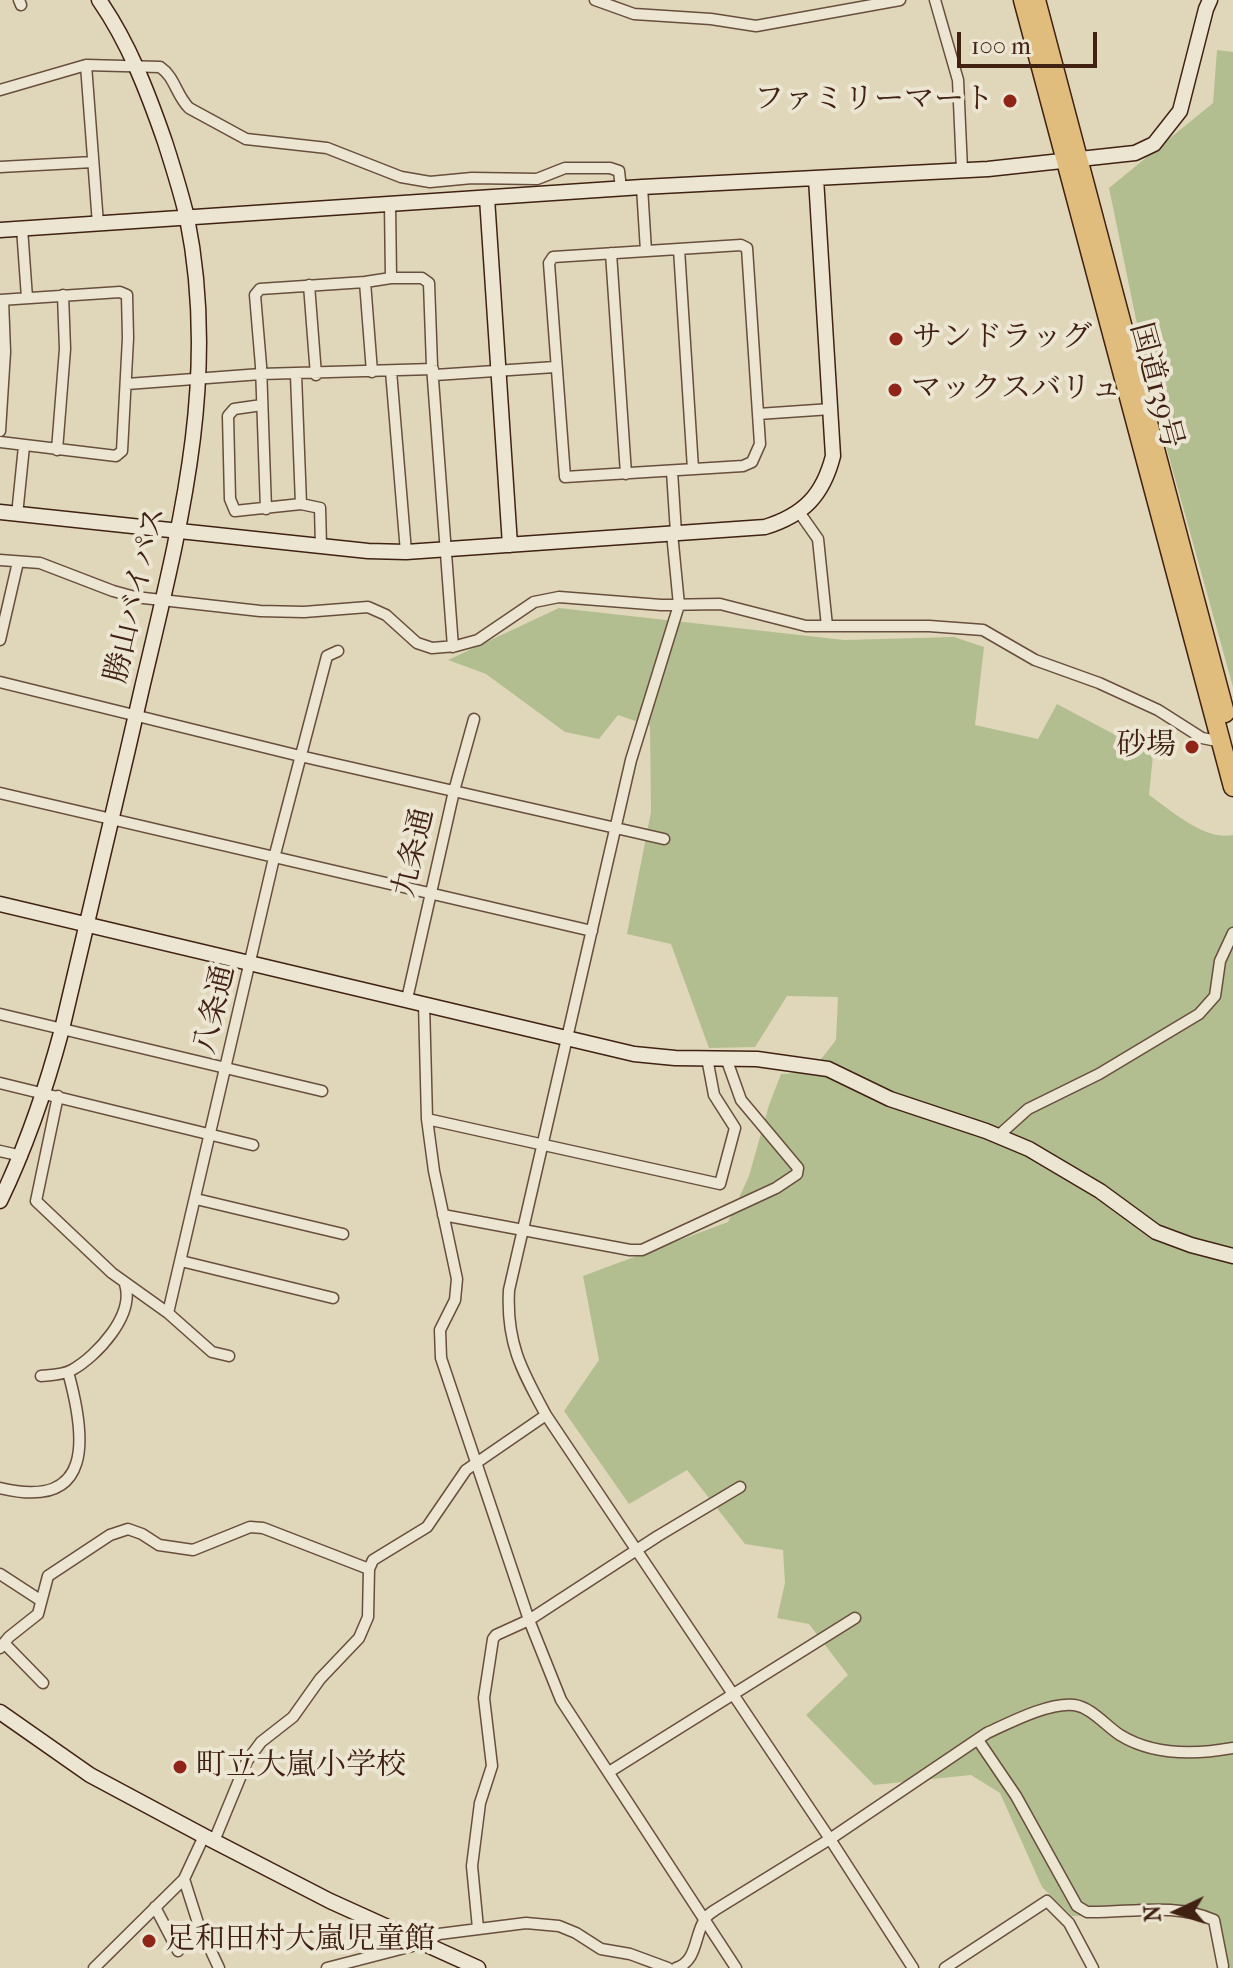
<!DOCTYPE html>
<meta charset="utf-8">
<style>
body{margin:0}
#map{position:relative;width:1233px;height:1968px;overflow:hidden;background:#e0d7ba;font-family:"IM FELL French Canon",serif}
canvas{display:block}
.north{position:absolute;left:1137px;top:1872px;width:80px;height:80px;-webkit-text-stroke:6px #ebe5d2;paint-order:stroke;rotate:266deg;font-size:22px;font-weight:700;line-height:32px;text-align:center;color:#402112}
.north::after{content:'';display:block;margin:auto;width:28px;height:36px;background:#402112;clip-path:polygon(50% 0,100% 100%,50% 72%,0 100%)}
.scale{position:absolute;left:957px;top:32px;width:140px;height:36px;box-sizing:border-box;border:4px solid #402112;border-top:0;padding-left:10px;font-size:24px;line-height:28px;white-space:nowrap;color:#402112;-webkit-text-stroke:6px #ebe5d2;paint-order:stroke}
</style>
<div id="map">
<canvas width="1233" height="1968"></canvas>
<div class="north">N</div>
<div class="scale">100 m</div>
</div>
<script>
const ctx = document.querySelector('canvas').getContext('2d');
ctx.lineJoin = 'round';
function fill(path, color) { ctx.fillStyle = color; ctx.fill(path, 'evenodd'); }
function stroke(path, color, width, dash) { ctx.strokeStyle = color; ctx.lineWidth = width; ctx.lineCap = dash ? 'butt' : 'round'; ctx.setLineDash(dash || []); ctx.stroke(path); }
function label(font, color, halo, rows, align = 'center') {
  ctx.font = font + ' "IM FELL French Canon","Noto Serif JP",serif'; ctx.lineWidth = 8; ctx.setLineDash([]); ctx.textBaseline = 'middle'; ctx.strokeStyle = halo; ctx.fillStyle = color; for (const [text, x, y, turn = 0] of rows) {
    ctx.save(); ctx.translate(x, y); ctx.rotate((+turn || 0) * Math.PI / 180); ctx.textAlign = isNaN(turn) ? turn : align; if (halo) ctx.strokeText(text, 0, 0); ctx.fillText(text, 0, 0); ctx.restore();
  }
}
const green = new Path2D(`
 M1217,50L1233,52V687L1151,392L1109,188L1213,103Z
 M559,608L844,640L954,637L984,647L975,725L1038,739L1057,704L1153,755L1149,795C1172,811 1205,841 1233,835V1968H1226L1215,1915L1072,1916L1042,1887L1000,1793L971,1775L874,1785L806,1715L848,1675L809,1624L777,1618L785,1583L783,1550L745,1544L687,1470L629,1504L564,1411L599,1360L583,1276L728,1222L749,1176L769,1105L781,1074L811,1072L836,1040L838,997L787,996L755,1047L709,1048L671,944L627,934L651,812L650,726L618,715L599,739L565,732L486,674L448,660Z`);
const street = new Path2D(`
 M19,0L21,5
 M595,0L634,14L711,19L756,26L900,0
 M935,0L958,80L962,170
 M86,65L98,224
 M0,90L86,65L160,67C175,77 176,95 189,108L246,139L327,148L401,177L430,182L472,178L537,179L565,168H610L619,171L621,189
 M0,167L93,162
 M642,187L646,251
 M390,204L391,278
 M22,228L27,298
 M741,245L747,248L760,444L752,462L743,466L565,477L549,263L553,257Z
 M679,249L693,469
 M611,253L626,474
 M365,282L372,372
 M309,285L316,375
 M0,300L120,292L127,295L128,338L122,451L116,456L0,442
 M391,371L406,552
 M296,375L301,504
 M435,375L555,367
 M127,384L261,374L433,369
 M262,405L234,409L228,416L230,499L235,511L301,504L320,508L321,546
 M758,414L831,409
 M0,431L5,352L3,300
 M57,450L65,349L63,295
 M672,471L676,533
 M266,509L261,366L255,295L260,289L365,282L391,278H422L429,283L432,366L453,647
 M799,512L818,539L827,626
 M17,515L24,446
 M0,560L40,563L113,591L135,597L260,611L304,612L368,607L386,615L417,643L432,648L456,646L478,640L534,602L559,597L661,605L720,604L806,626H929L983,630L1035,660L1099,683L1158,710L1202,738L1222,742
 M0,640L18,562
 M0,682L300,756L664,839
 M0,793L592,931
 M407,999L454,791L474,719
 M424,1003L427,1119L434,1171L457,1279L455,1300L440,1330L441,1358L529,1620L561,1700L736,1968
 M0,1014L322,1091
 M0,1083L253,1145
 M58,1096L36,1201L112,1273L168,1313
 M427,1119L720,1184L735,1128L714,1095L707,1058
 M998,1136L1028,1109L1099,1074L1199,1014L1215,996L1220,961L1233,933
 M0,1151L22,1156
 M196,1199L343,1234
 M443,1215L630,1250H642L776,1188L797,1174L798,1168L741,1100L726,1058
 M181,1261L333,1298
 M229,1356L212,1352L168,1313L274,858L327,656L338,651
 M41,1376C51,1375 63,1375 72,1370C97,1356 135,1315 125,1284
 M546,1415C522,1371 506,1343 509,1290L631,760L679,605L672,533
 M0,1488C95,1511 86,1437 68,1372
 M0,1574L40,1600
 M4,1643L43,1683
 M0,1648L9,1637L38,1614L48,1576L110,1535L128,1529L142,1534L159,1545L193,1550L250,1527L263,1528L369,1569
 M978,1740L1016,1796L1077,1906L1087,1912C1130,1913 1174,1902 1214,1920L1223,1966
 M609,1772L855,1618
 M204,1836L184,1879L198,1923L219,1968
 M214,1841L247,1761L261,1742L293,1717L320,1679L359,1638L368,1617L369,1569L373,1560L427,1527L466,1470L546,1415L830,1839L913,1968
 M155,1907L178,1951
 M478,1928L472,1866L480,1803L492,1766L484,1698L493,1639L496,1635L529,1620L658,1536L740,1487
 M94,1968L184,1879
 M327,1968L420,1944L439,1934L526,1923L559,1926L576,1933L601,1949L630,1954L668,1968
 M676,1968C698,1961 694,1935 705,1919C707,1915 711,1913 715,1910L830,1839L987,1733C1009,1723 1049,1702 1074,1705C1091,1707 1106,1726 1120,1735C1154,1756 1195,1755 1233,1748
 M945,1968L1047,1901L1069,1923L1093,1968`);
const secondary = new Path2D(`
 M487,198L510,545
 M0,230L642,187L988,169L1135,153L1154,144L1180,111L1206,9L1210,0
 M0,512L368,551L406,552L765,527C804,515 823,495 833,456L816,178
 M0,904L634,1054L675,1058L757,1059L828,1069L890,1099L986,1131L1029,1149L1100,1191L1156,1232L1191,1245L1233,1256
 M0,1201C27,1145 46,1089 62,1029C89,916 116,802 142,688C179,531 220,380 187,218C181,192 173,167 165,142C148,93 129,43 99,0
 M0,1712L90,1775L204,1836L330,1901L478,1968`);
const highway = new Path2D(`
 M1023,0L1233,787
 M1036,0L1225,713`);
const markers = [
 [1010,101,8,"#8f2418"],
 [896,339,8,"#8f2418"],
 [895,390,8,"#8f2418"],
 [1192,747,8,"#8f2418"],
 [180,1767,8,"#8f2418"],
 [149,1941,8,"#8f2418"]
];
const poiNames = [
 ["ファミリーマート",994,101,"right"],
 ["サンドラッグ",912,339],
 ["マックスバリュ",911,390],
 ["砂場",1176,747,"right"],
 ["町立大嵐小学校",196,1767],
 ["足和田村大嵐児童館",165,1941]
];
const streetNames = [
 ["国道139号",1155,386,75],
 ["勝山バイパス",137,595,-77],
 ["九条通",415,853,-77],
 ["八条通",216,1010,-77]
];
fill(green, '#b2be90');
stroke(street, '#684e3c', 13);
stroke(secondary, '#402112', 17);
stroke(highway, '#402112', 21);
stroke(street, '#ebe5d2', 10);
stroke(secondary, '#ebe5d2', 14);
stroke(highway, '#e0bc7d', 18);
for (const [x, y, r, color] of markers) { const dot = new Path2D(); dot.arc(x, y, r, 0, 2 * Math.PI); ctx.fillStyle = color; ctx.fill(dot); stroke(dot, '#ebe5d2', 3); }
label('30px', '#402112', '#ebe5d2', poiNames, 'left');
label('30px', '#402112', '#ebe5d2', streetNames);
</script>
